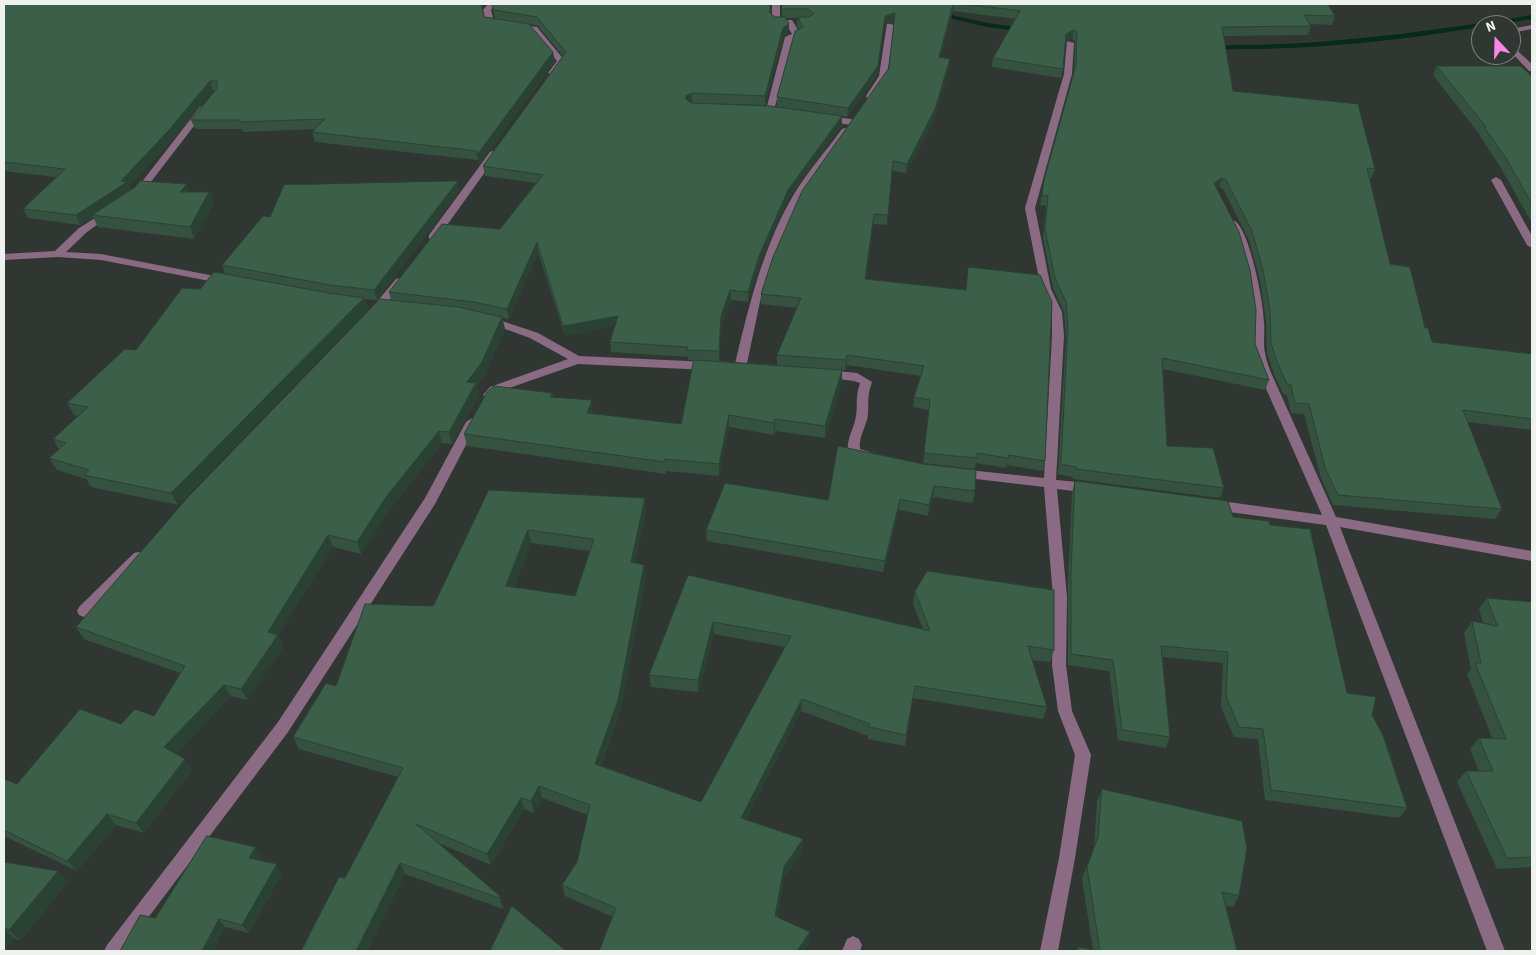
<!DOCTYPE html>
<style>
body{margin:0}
#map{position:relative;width:1536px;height:955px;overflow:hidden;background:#303732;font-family:"Source Sans 3",sans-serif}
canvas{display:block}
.frame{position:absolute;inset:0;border:5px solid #eef2ef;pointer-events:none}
.north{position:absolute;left:1471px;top:15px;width:50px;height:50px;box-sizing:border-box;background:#303732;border:1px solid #7c827e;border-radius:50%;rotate:339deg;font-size:14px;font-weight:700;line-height:20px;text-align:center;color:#eef2ef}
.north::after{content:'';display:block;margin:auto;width:18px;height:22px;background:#fa87e6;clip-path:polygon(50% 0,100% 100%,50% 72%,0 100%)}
</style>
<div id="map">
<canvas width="1536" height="955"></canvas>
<div class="frame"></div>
<div class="north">N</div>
</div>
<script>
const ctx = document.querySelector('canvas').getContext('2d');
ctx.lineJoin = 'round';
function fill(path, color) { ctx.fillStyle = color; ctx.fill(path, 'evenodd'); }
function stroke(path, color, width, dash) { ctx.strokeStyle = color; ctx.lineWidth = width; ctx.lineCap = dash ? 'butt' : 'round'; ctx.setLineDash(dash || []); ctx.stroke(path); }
const stream = new Path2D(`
 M938,12L987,23L1025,28L1029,30L1025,32L987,27L936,15L934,14Z
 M1532,15V19L1495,25H1481V27C1391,42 1301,51 1210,49L1206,47L1210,45C1319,47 1425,32 1532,15Z`);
const street = new Path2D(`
 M488,4H496L491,10L494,21L537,27L565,61L555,75L548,73L557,61L531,31L487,25L483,10Z
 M772,4H780V20H792L801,35L793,39L774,110L770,113L766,110L785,37L792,34L786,24H776L772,22Z
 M887,23L894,25L887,76L873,98H867L866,96L879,76Z
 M1532,25V29L1511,33V29Z
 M1067,41L1074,43L1072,74L1035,208L1051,289L1062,312L1064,336L1056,480L1090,483L1094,485L1096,488L1094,491L1090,493L1057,489L1067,597L1066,665L1072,711L1091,755L1075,858L1058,951H1040L1059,858L1075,755L1058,711L1052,665L1053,597L1044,487L959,477L955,476L953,473L955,470L959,469L1044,478L1052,336V312L1041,289L1025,208L1064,74Z
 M1511,45L1532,64V71H1529L1511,52Z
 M203,106L207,109L140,196H134V192L200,107Z
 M827,116L851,119L855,122L851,125L824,121V117Z
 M845,128L850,131L800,200L771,266L761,297L746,368L740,372L736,371L734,368C748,310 761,253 790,201C803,177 826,151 842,129Z
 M493,151L498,154L437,239H429V235L490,152Z
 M1496,177L1501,180L1532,236V248L1527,245L1491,180Z
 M108,210L111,211V215L87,232L66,252L101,254L225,278L230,281L225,284L101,260L58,257L4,260V254L55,251L79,228Z
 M1233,220C1249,225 1264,304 1264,322C1265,332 1263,343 1265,353C1266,360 1269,368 1272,375L1336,517L1532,551V561L1340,527L1505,951H1487L1326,525L1214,510L1209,508L1208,505L1209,502L1214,500L1322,515L1260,375L1253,353L1254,320L1248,280L1237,241L1228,223Z
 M400,278L405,281L404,283L378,314H370L369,312L370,310L396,279Z
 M487,316L538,333L579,356L709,362L715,366L709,370L578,364L512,387L489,399L483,395L490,387L568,359L530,338L483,321L482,319Z
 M826,370L857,373L872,382C867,397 869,399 868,414C867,426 858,437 860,449L870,452L872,455L870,458C864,460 851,458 848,452C846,439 854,429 856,416C858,403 855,398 860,383L854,381L822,377L820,374Z
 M472,418L478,422L435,504L288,732L123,951H104L107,945L278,722L425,498L466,422Z
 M139,552L144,553L146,557L144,561L89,615L84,617L79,615L77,611L79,607L134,553Z
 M853,936L859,939L862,945L860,951H842L847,939Z`);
const wall = new Path2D(`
 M4,4H486L482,8L484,17L495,18L492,4L770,13L775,17H782V4H1328L1335,16L1332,25L1310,24L1311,26L1308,35L1224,36L1233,91L1375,169L1371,179L1369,178L1390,264L1425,328L1432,342L1532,354V430L1467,422L1502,509L1495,519L1333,505L1321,478L1304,414L1291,413L1287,395L1283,394L1274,374L1267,353L1266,320L1260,280L1249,240L1223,189L1219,187L1217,188L1255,344L1269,380L1265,390L1163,369L1167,446L1224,488L1220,498L1073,479V477L1058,474L1066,336L1064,312L1053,288L1043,239L1046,206L1040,205L1044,180L1074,71L1075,41L1072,39L1065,42L1063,69L1061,78L992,67L993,58L1016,19L953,11L940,58L949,68L934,119L906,173L892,171L887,225L873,224L866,279L966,290L968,267L1045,461L1043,471L1007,465L1006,468L976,463L975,469L923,463L929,410L913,407L914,397L921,376L847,365L845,370H842V382L825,438L775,431L774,435L729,427L719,476L666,471V474L467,446L464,434L552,393L553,397L593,412V414L681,424L694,360H688V357L611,352L610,342L615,326L565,336L538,252L509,319L502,318L505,329L485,374L477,385L479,395L452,444L442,443L390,509L361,554L333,547L278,635L284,646L247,700L231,696L176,754L192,770L144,833L116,825L77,871L4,836V779L17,784L121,724L154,716L180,673L84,639L76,627L391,300L389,292L500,229L536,183L485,176L483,166L563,56L538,26L529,24L555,61L479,165L478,160L315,142L312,132L316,129L243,132L242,129H195L191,120L215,90H213L173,139L129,186L131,190L190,192H209L214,203L194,239L98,227L93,217L80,225L28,218L23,209L56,177L4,171ZM786,18H798L797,26L799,29L777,97V106L691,103L765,105L783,37L789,33V24ZM894,22L889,68L761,294V304L797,308L777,355V365L719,361L721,326L731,300L748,302L759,265L788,199L842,125V116L847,117L877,75L884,25Z
 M1437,66L1532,77V223L1501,168L1480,136V135L1433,75Z
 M460,190L377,300L365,299L368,309L178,505L91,487L86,479L57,470L49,458L59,450L53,439L78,416L74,415L67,403L136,350L200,289L225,274L222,265L270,217Z
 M838,446L975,491L973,503L933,497L928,516L899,510L883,572L707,541L706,530L828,500Z
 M1075,481L1233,517L1270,525L1347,693L1372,715L1407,808L1399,818L1265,800L1258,739L1234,737L1221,707L1223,663L1162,657L1170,737L1166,748L1118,740L1109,671L1068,665V586L1072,492Z
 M489,490L646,510L635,562L644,565L646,577L620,712L601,766L701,802L785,647L714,634L698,692L651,687L649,675L688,575L923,629L913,604L915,591L1054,650L1050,662L1032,660L1047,707L1043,719L913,698L905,746L868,739V736L801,711L746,820L803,839V851L784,878L777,917L810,942L803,951H599L613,917L565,896L562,885L577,862L588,815L542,798L534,813L524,809L491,865L438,843L500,896L504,907L503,909L405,874L367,951H301L345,878L398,777L299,749L293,737L336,686L433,606ZM531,543L590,551L575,596L514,587Z
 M1487,598L1532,602V867L1497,869L1457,782L1466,771H1479L1470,749L1479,738H1492L1467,674L1471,669L1464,633L1472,621L1483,623L1479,609Z
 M1102,789L1239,896L1233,907L1226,906L1237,951H1076L1078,947L1093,950L1082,878L1094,849L1097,801Z
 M261,856L259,860L282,873L249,933L225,927L213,951L155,918Z
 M4,862L58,871L68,882L20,941L14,938L5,951H4Z`);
const shadedWall = new Path2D(`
 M481,4H486L482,9Z
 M954,4L953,11L938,67L939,57Z
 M895,13L894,22L884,25L877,75L847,117L848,108L885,16Z
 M789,24V33L783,37L765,105V96L783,28Z
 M1074,30L1072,39L1064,43L1066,34Z
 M553,52L555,61L479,165L477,155Z
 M950,59L949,68L934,119L906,173L907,164Z
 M210,81L213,90L173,139L129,186L132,192L92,215L93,217L80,225L76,215L121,181Z
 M692,93V102L687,106L686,96Z
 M842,116V125L788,199L759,265L748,302V292L759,256L788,190Z
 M1222,178L1219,187L1211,193L1214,183Z
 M458,181L460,190L377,300L374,290Z
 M187,184L191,195L180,192Z
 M209,192L214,203L194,239L190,227Z
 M874,214L873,224L864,289L865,279Z
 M537,242L538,252L509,319L507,309Z
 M730,290L731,300L721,326L719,361V351L721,316Z
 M364,298L368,309L178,505L171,493Z
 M618,316L619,326L565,336L563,326Z
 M502,317L505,329L485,374L477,385L479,395L452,444L449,432L467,382Z
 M847,355V365L845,370L846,360Z
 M842,370V382L825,438V426Z
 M592,400L593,412L589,425L587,413Z
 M729,415V427L719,476V464Z
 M775,419V431L774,435V423Z
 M439,431L442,443L390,509L361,554L357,542L386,497Z
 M934,486L933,497L928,516L929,505Z
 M645,498L646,510L633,574L631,562Z
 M900,499L899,510L883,572L885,561Z
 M528,530L531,543L509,599L506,586Z
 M328,535L333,547L278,635L284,646L247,700L241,689L268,632Z
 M644,565L646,577L620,712L597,776L595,764Z
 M713,622L714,634L698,692V680Z
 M224,685L231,696L171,759L164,747Z
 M802,699L801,711L742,829L741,818Z
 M185,759L192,770L144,833L136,823Z
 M539,786L542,798L534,813L531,801Z
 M521,798L524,809L491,865L487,854Z
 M107,814L116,825L77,871L67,861Z
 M803,839V851L784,878L775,926V916L784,867Z
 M256,847L261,856L255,867L249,858Z
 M400,863L405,874L367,951H356Z
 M277,864L282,873L249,933L242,925Z
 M58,871L68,882L20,941L9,930Z
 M500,896L504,907L503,909L499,898Z
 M219,919L225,927L213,951H202Z
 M4,928L14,938L5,951H4Z
 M810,932V942L803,951H797Z`);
const building = new Path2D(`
 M4,4H481L484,17L529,24L553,52L477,155V151L312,132L325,119L239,122L241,120H191L217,88V81H210L169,130L121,181L127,182L76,215L23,209L65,169L4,162Z
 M492,4H770V13L775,17H785L789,24L783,28L765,96L692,93L686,96V99L691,103L770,106L842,116L788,190L759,256L748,292L730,290L721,316L719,351L687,350L688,347L610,342L618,316L563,326L537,242L507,309L474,302L389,292L442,224L500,229L543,175L483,166L566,52L537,17L494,10Z
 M782,4H953L939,57L950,59L935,109L907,164L893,161L888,215L874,214L865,279L966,290L968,267L1040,275L1052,302L1045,461L1009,455L1008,458L977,453V458L924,453L930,400L914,397L924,366L847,355L846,360L777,355L801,298L761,294L773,257L802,191L889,68L895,13L885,16L878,66L848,108L777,97L795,31L803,27L798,17H808L814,14L808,9H782Z
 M963,4H1328L1335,16L1304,15L1311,26L1222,27L1233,91L1358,104L1375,169L1367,168L1390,264L1410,267L1425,328H1428L1432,342L1532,354V419L1463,410L1502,509L1338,495L1325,468L1309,404L1295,403L1291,385L1287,384L1278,364L1271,343L1270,310L1263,270L1252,231L1226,180L1222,178L1214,183L1239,232L1250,270L1256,310L1255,344L1269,380L1162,358L1167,446L1213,448L1224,488L1076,469V467L1061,464L1068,326L1066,302L1055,278L1045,229L1048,196L1042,195L1044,180L1076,65L1077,32L1074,30L1066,34L1063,69L993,58L1020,11Z
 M1437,66H1521L1532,77V204L1506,158L1484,127H1486Z
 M140,181L187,184L180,192H209L190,227L92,215L135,187Z
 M458,181L374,290L330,285L222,265L263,216L270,217L284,185Z
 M214,272L329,293L364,298L171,493L84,475L89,470L49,458L66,443L53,439L88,407L67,403L125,349L136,350L182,288L200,289Z
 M380,299L458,307L502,317L482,362L467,382L476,383L449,432L439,431L386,497L357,542L328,535L268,632L278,635L241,689L224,685L164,747L185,759L136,823L107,814L67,861L4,830V779L17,784L80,709L121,724L135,709L154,716L185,666L76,627L189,496Z
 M694,360L842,370L825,426L775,419L774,423L729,415L719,464L665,459V462L464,434L487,392L494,386L552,393L550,397L592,400L587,413L681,424Z
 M838,446L923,464L976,470L975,491L934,486L929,505L900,499L885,561L706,530L725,483L828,500Z
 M1075,481L1228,501L1233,517L1269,521L1270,525L1310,529L1347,693L1376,697L1372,715L1383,735L1407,808L1271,790L1263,729L1239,727L1226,696L1228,652L1161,646L1170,737L1122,730L1113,660L1071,654V575Z
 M489,490L645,498L631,562L644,565L618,700L595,764L701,802L791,636L713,622L698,680L649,675L688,575L930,631L915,591L927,571L1054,590V650L1028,646L1047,707L915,686L906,735L869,727L870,724L802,699L741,818L803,839L784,867L775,916L810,932L797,951H599L616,908L562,885L577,862L590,805L539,786L531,801L521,798L487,854L416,824L500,896L499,898L400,863L356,951H301L339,877L345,878L403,768L293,737L326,683L336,686L365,604L433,606ZM528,530L594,539L575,596L506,586Z
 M1487,598L1532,602V857L1507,858L1466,771H1493L1479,738L1506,739L1475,663H1481L1472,621L1497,626Z
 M1102,789L1242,821L1247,848L1239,896L1222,892L1237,951H1078V947L1100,951L1087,867L1098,837Z
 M207,836L256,847L249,858L277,864L242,925L219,919L202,951H120L140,915L155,918Z
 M4,862L58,871L9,930L4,928Z
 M512,906L566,951H490Z`);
fill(stream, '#062b18');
fill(street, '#8a6b83');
fill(wall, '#34523f');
fill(shadedWall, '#2a4233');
fill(building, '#3c5f49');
stroke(building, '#2a4233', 1);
</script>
